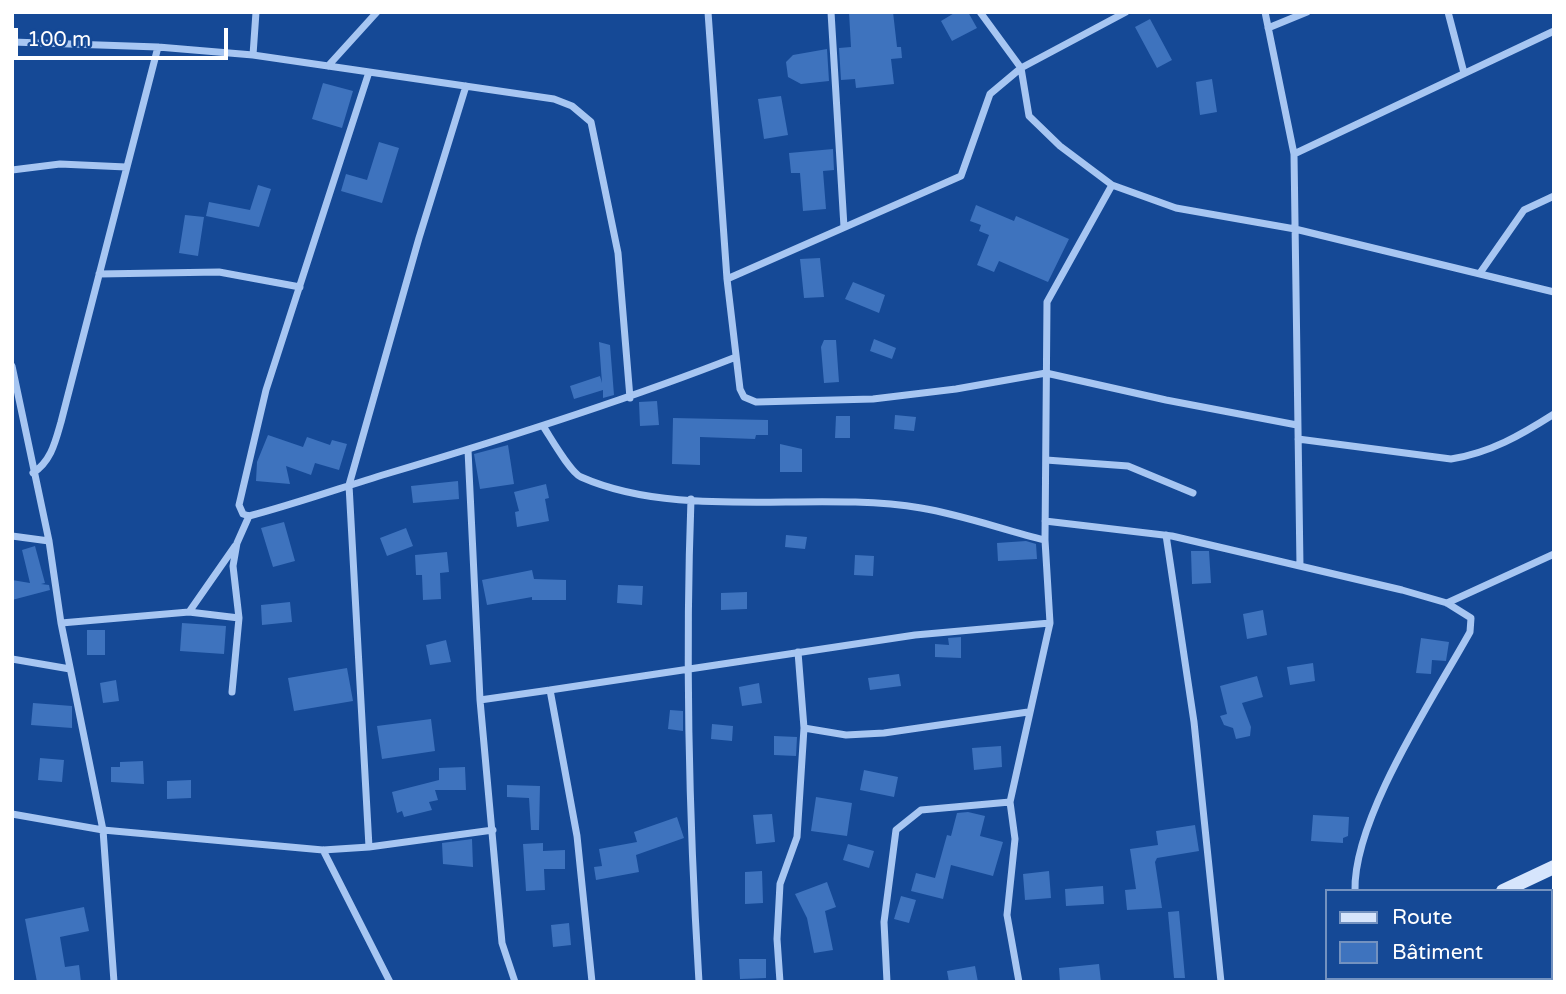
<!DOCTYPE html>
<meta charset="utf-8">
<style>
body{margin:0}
#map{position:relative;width:1566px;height:994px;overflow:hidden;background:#154996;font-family:"Varela Round",sans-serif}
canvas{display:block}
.frame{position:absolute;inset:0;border:14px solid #fff;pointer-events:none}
.legend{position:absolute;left:1325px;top:889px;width:228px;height:91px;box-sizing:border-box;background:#154996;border:2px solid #7392c0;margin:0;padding:9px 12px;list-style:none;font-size:21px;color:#fff}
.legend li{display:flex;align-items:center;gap:14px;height:35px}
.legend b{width:35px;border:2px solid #7392c0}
.scale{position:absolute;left:14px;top:28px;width:214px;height:32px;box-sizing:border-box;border:4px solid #fff;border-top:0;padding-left:9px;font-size:21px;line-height:24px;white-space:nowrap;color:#fff;-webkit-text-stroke:5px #154996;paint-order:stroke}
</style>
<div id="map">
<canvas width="1566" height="994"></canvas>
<div class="frame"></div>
<ul class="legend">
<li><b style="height:9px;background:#d6e5fc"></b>Route</li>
<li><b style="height:19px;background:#3e73be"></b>Bâtiment</li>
</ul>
<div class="scale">100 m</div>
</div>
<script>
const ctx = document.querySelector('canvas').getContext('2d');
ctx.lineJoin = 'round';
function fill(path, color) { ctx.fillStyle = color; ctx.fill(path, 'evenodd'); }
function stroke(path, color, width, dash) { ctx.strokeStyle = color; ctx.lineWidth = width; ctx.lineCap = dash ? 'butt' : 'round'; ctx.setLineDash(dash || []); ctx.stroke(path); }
const building = new Path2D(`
 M849,12H893L897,47H901L902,58L891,59L894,84L856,88L855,79L841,80L839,48L851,47Z
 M956,12H968L977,28L952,41L941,21Z
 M1150,19L1172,60L1157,68L1135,27Z
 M827,49L829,81L801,84L788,77L786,62L793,55Z
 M1212,79L1217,112L1200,115L1196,82Z
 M323,83L353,91L342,128L312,119Z
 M781,96L788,135L764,139L758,99Z
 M379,142L399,148L382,203L341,191L346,174L367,180Z
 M833,149L834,170L823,171L826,209L803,211L800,173H791L789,153Z
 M258,185L271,189L259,227L206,216L209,202L250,210Z
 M976,205L1014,221L1016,216L1069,239L1048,282L999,261L994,272L977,265L989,235L979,231L981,225L970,221Z
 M185,215L204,217L198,256L179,253Z
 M820,258L824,297L804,298L800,259Z
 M853,282L885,295L879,313L845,299Z
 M874,339L896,348L892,359L870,351Z
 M824,340H836L839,382L824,383L821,347Z
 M599,342L610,345L614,395L603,398V390L574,399L570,386L600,376L602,383Z
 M657,401L659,425L640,426L639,402Z
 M895,415L916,417L914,431L894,429Z
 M836,416H850V438H835Z
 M673,418L768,420V435H756L755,439L700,437V465L672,464Z
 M268,435L303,447L307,437L330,445L332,440L347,444L339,470L315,463L311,475L286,466L290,484L256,481L257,462Z
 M780,444L802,449V472H780Z
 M508,445L514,484L480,489L474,454Z
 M458,481L459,499L413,503L411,486Z
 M546,484L549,498L545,499L549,521L517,527L515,512L519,511L514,492Z
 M284,522L295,561L273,567L261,528Z
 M406,528L413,546L387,556L380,538Z
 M786,535L807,537L805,549L785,547Z
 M1026,541L1036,544L1037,559L998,561L997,543Z
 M35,546L45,583L41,584L49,585L50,590L12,600V580L30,583L22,550Z
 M1191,551H1209L1211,583L1192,584Z
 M447,552L449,572L440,573L441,599L423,600L422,575H416L415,555Z
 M855,555L874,556L873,576L854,575Z
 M532,570L534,579L566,580V600H532V597L487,605L482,580Z
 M618,585L643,586L642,605L617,603Z
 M747,592V609L721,610V593Z
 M290,602L292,622L262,625L261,605Z
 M1263,610L1267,635L1247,639L1243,614Z
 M182,623L226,626L224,654L180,651Z
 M87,630H105V655H87Z
 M961,637V658L935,657V644L949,645L948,638Z
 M1421,638L1449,642L1446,661L1432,660L1431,674L1416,673Z
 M446,640L451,662L430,665L426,645Z
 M1313,663L1315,681L1290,685L1287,667Z
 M347,668L353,701L294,711L288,678Z
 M899,674L901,686L870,690L868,678Z
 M1257,676L1263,697L1242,703L1251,727L1250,736L1236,739L1233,728L1224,725L1220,716L1227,714L1220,686Z
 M116,680L119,701L103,703L100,683Z
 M759,683L762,703L742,706L739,687Z
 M33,703L72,706V728L31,725Z
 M670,710L683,711V731L668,729Z
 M431,719L435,751L382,759L377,726Z
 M712,724L733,726L732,741L711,739Z
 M774,736L797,737L796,756L774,755Z
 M1001,746L1002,767L974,770L972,748Z
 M40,758L64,760L62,782L38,780Z
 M143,761L144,784L111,782V767H120V762Z
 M465,767L466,790H435L438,800L429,802L432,810L404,817L402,811L397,813L392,792L439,780V768Z
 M864,770L898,777L894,797L860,790Z
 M191,780V798L167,799V781Z
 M507,785L540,786L539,830H531L529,798L507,797Z
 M816,797L852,803L847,836L811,831Z
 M968,812L985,816L980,836L1003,842L993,876L951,865L943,899L911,891L916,873L935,878L947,835L951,836L957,813Z
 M772,814L775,842L756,844L753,815Z
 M1313,815L1349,817L1348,836L1343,838V843L1311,841Z
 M677,817L684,838L636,855L639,872L596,880L594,867L602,866L599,849L637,842L634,832Z
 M1195,825L1199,851L1157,858L1155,862L1162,908L1127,910L1125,890L1136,889L1130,849L1158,845L1156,831Z
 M472,839L473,867L443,864L442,843Z
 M543,843V851L565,850V869H544L545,890L526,891L523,844Z
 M848,844L874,851L869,868L843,860Z
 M762,871L763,903L745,904V872Z
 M1049,871L1051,898L1025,900L1023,874Z
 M827,882L836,907L825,911L833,950L814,953L807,918L795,894Z
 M1103,886L1104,904L1066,906L1065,889Z
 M901,896L916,900L909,923L894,919Z
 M84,907L89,931L60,937L65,967L79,965L81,982H37L25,919Z
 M1179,911L1185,978H1174L1168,912Z
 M569,923L571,945L553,947L551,925Z
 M739,959H766V978L740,979Z
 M1099,964L1101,982H1060L1059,968Z
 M975,966L978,982H949L947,971Z`);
const minor = new Path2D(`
 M708,12L727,279L740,389L744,397L756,402L873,399L956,389L1046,373L1166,400L1297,425
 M831,12L844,227
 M980,12L1021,68L1029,116L1060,146L1112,185L1176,208L1295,229L1554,292
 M1265,12L1294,154L1300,566
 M1448,12L1464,73
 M1268,28L1307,12
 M12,42L158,47L253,55L554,99L572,106L591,122L618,253L630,398
 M253,55L256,12
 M328,66L377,12
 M369,72L266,390L239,505L243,514L249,516C295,504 340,488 386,474C504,439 621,402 736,357
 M1294,154L1554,31
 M12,170L60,164L126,167
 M1480,273L1524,210L1554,196
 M99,274L219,272L300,287
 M727,279L961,176L990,94L1021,68L1126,12
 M12,366L49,541L61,623L103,830L114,982
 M543,426C551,438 570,472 581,477C680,521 815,490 921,508C963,515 1004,530 1045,540
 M1298,439L1451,459C1490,453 1521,435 1554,414
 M468,450L480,700L502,943L515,982
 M1046,460L1128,466L1193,493
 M33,473C51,461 55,443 61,422L158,47
 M691,499C685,660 689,821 699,982
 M1045,521L1172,536L1402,590L1447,603L1471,618L1470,632C1434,697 1353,818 1355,891
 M1166,535L1194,722L1221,982
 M12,536L49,541
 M1447,603L1554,554
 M189,612L235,546
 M61,623L189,612L239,618
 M12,659L70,669
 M550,690L915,635L1050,623
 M232,692L239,618L233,566L237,543L249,516
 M480,700L550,690L577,836L592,982
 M804,728L846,735L884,733L1028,712
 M12,814L103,830L323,850L369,847L493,830
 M369,847L349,485L419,238L466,86
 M323,850L390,982
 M1377,978L1378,982
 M780,982L777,939L780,884L797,837L804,728L798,652
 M887,982L884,922L896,830L921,810L1010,802
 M1019,982L1007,915L1015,839L1010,802L1050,623L1045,540L1047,302L1112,185`);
const secondary = new Path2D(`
 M1503,891L1554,867
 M1332,982L1339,978`);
fill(building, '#3e73be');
stroke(minor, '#a7c6f2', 7);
stroke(secondary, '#d6e5fc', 14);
</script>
